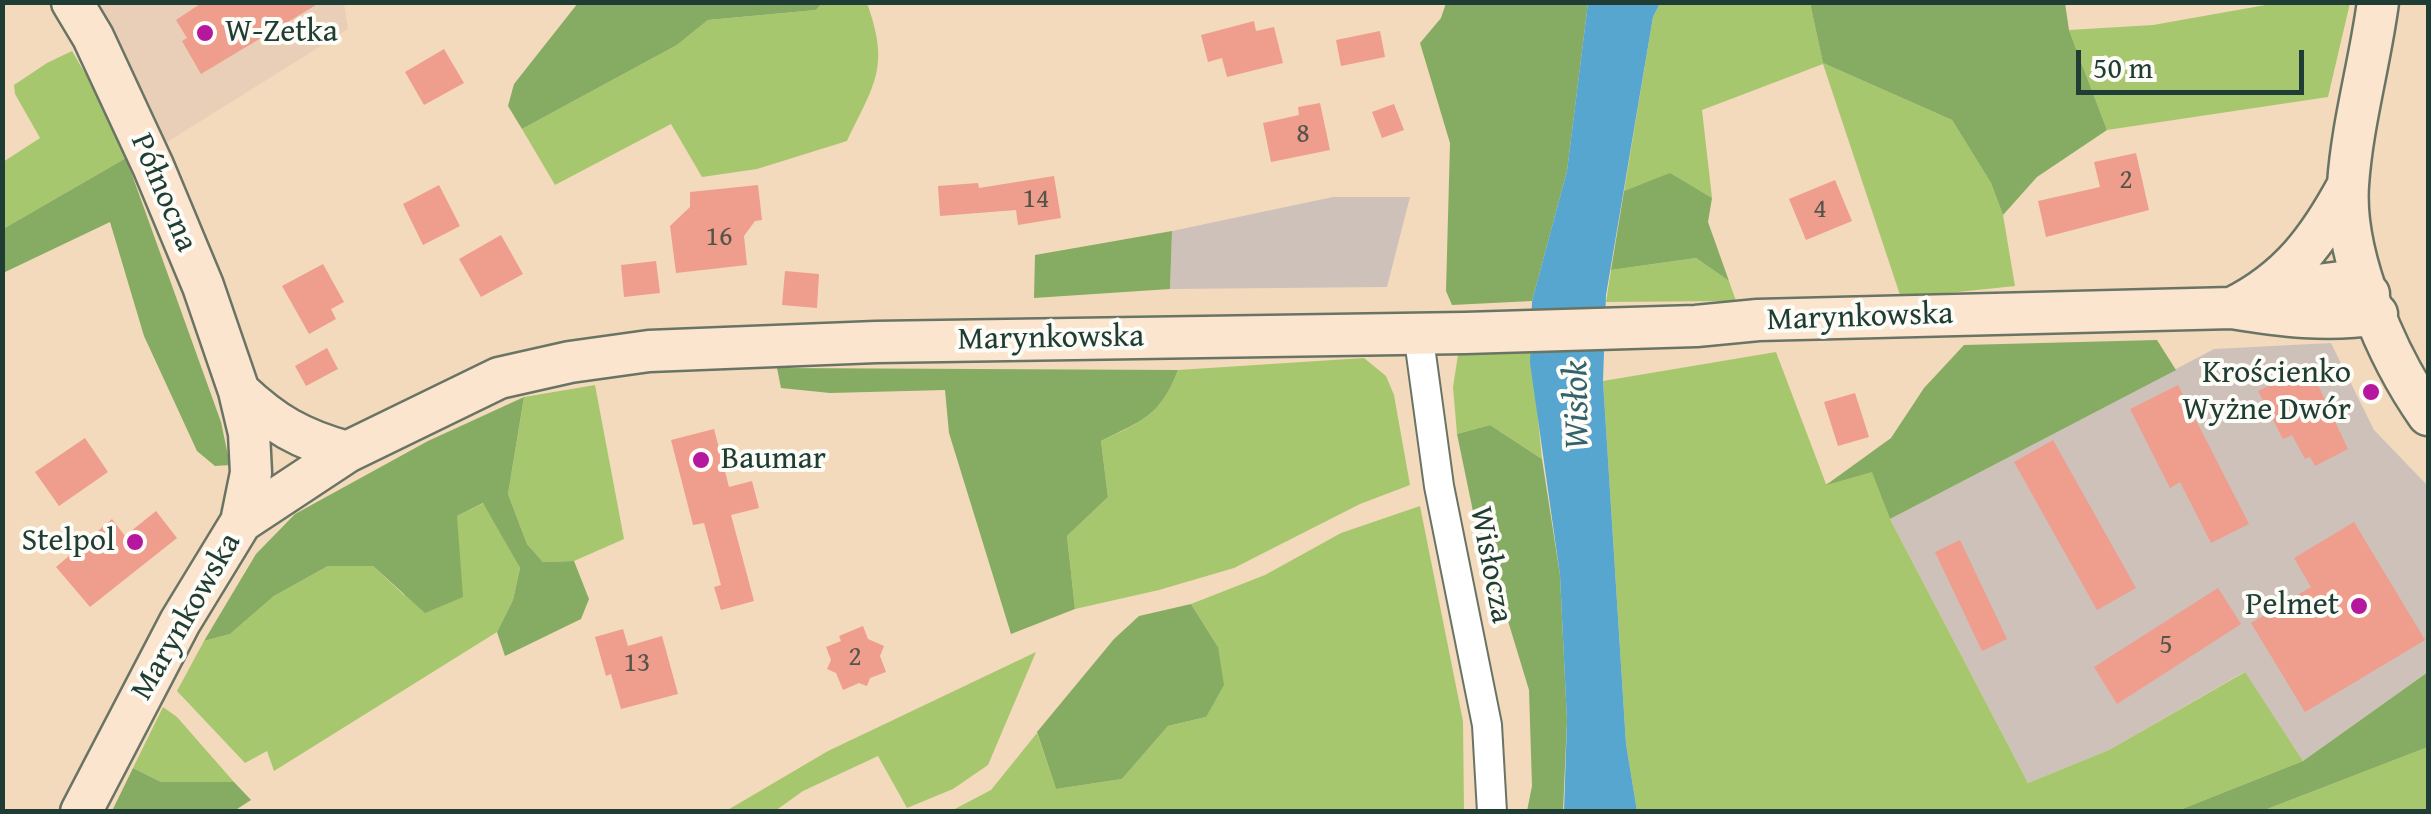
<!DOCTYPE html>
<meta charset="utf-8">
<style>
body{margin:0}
#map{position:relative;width:2431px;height:814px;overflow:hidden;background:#f3dabc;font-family:"Gentium Book Plus",serif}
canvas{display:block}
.frame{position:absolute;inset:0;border:5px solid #1f3d34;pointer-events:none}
.scale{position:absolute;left:2076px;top:50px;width:228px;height:45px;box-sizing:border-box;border:5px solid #1f3d34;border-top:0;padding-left:12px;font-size:30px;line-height:35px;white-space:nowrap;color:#1f3d34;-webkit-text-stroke:8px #fdfcf7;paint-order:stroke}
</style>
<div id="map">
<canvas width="2431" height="814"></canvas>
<div class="frame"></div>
<div class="scale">50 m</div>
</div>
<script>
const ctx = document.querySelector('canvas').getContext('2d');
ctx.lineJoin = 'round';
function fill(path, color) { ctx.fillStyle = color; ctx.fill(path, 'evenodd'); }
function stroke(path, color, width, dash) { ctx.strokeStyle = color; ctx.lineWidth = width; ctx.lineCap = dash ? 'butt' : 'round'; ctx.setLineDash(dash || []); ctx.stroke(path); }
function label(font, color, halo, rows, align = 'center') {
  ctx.font = font + ' "Gentium Book Plus",serif'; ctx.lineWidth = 8; ctx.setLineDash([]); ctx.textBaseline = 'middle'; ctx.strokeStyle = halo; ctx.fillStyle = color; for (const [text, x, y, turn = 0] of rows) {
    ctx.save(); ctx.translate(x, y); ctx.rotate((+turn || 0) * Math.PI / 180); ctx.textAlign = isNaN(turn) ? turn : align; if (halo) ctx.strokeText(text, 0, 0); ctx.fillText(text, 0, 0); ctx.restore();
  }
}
const built = new Path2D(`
 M90,3H344L348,29L164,144Z`);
const industrial = new Path2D(`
 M1333,197H1410L1387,287L1170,289L1172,231Z
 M2331,343L2374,430L2428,486V672L2303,761L2244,672L2109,750L2028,783L1890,519L2214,349Z`);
const green = new Path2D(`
 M822,3H867C890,67 875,83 847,141L757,169L702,177L671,124L555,185L522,129L677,45L708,20L816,10Z
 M1660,3H1810L1823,63L1952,120L1991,183L2003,215L2015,286L1901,298L1823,64L1702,110L1712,198L1670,174L1624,191L1653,17Z
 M2277,3H2350L2328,97L2107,130L2069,30L2153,25Z
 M72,51L108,112L126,158L3,229V162L40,138L15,94L14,85L47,63Z
 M1696,258L1729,281L1736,301L1606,302L1611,270Z
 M1531,350L1542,459L1490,425L1457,434L1453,387L1458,355Z
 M1776,352L1826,484L1873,471L1890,519L2028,783L2109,750L2245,672L2303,761L2177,811H1637L1626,744L1603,381Z
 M1364,358L1386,376L1394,395L1410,485L1360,504L1234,568L1159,590L1075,609L1067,536L1108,497L1101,441C1143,421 1160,415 1178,370Z
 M595,385L624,539L574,561L543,562L527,544L508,494L524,397Z
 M484,503L520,568L513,600L497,632L274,771L267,751L245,763L177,691L204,641L230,634L274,596L328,566H373L404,595L457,516Z
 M1420,506L1463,721L1464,811L949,812L991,790L1037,733L1056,789L1122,779L1168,726L1206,717L1218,647L1191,604L1265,575L1341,533Z
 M1036,652L988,765L953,789L907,808L878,756L803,791L775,811H726L828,751Z
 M163,707L177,717L234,782H161L133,768Z
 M2428,747V811H2262Z`);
const forest = new Path2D(`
 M578,3V2L822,3L816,10L708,20L677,45L522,129L508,106L514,84Z
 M1446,3H1588L1567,171L1532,301L1452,305L1446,291L1450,143L1420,43L1441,18Z
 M1810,3H2065L2069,30L2107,130L2037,177L2003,215L1991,183L1952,120L1823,63Z
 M126,158L221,422L230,465L215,466L197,451L144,336L110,222L3,273V229Z
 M1670,173L1712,198L1708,222L1729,281L1696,258L1611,270L1624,191Z
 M1172,231L1170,289L1034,298L1035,255Z
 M2157,340L2176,370L1890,519L1872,472L1826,485L1891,438L1924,388L1964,345Z
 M777,368L1178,370C1160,416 1143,420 1101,441L1108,497L1067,536L1075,609L1011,634L949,433L945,390L830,393L781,388Z
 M524,397L508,494L527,544L543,562L574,561L589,599L581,619L505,656L497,632L513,600L520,568L483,503L457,516L463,597L425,613L373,566H328L274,596L230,634L204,641L256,554L295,514L428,441Z
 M1490,425L1542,459L1560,575L1567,721L1563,811H1527L1532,786L1529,690L1508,621L1489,589L1457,434Z
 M1191,604L1218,647L1224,685L1206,717L1168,726L1122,779L1056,789L1037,732L1114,639L1139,616Z
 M2428,672V747L2262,811H2177L2303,761Z
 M133,768L161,782H234L251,800L234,811H112Z`);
const water = new Path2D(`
 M1588,3H1660L1653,17L1606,295L1603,381L1626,744L1637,811H1564L1567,721L1560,575L1530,363L1532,301L1567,171Z`);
const building = new Path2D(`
 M203,2H321L201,74L182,41L187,38L176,20Z
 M1254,21L1256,31L1274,27L1283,63L1227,77L1222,58L1208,62L1201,35Z
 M1380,31L1385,57L1341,66L1336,40Z
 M444,49L464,83L424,105L405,72Z
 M1320,103L1330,150L1271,162L1263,123L1299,115L1298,107Z
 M1394,104L1404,130L1382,138L1372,112Z
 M2136,153L2149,210L2046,237L2038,201L2100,187L2094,162Z
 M1054,176L1061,218L1018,225L1016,210L940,216L938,186L978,183L979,188Z
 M1835,180L1852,221L1806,240L1789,199Z
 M439,185L460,226L423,245L403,204Z
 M758,185L762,220L755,221L744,236L747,265L676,273L670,226L690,207V192Z
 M501,235L523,274L481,297L459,259Z
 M656,261L660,293L624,297L621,265Z
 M323,264L344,302L331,309L336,319L309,334L282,286Z
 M785,271L819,274L817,308L782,305Z
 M327,348L338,369L306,386L295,366Z
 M2309,366L2348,449L2315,466L2310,457L2305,459L2292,435L2283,439L2258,391Z
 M2178,385L2249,524L2211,543L2180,482L2170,488L2130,409Z
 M1855,393L1869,437L1838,446L1824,402Z
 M714,429L729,487L752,481L759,508L731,515L754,601L721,610L714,587L721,585L704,523L693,525L671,440Z
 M85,438L108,472L59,506L35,472Z
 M2053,440L2136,588L2097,610L2014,462Z
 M156,511L177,538L90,607L56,567L112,519L125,536Z
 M2354,522L2425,640L2305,712L2251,623L2311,587L2294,558Z
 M1960,540L2007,639L1982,651L1935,552Z
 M2218,588L2241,624L2117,704L2094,667Z
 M863,626L868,639L884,646L880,656L886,672L870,678L867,686L859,683L843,690L836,673L827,669L831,660L826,647L841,641L839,636Z
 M623,629L628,646L662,636L678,694L621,709L611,674L606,676L595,637Z`);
const street = new Path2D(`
 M1418,332L1439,486L1487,725L1492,812`);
const secondary = new Path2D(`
 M72,2L93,37L153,166L203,286L239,391L249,433L251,473L241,522
 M2378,2C2370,63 2352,124 2348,185C2343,257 2388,358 2428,415
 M2264,292L2341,282L2369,294
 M2232,308C2289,280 2319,239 2348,185
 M239,391C274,424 300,439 347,452
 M81,812L180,622L241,522L347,452L499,378L570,362L649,351L876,342L1465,333L1696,326L1758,320L2232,308C2280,316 2328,322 2377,314`);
const markers = [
 [205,33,10,"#b5179e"],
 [2371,392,10,"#b5179e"],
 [701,460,10,"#b5179e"],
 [135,542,10,"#b5179e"],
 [2359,606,10,"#b5179e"]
];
const numberNames = [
 ["8",1303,135],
 ["2",2126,181],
 ["14",1036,200],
 ["4",1820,210],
 ["16",719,238],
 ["5",2166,646],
 ["2",855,658],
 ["13",637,664]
];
const poiNames = [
 ["W-Zetka",225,33,"left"],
 ["Krościenko",2351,374],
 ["Wyżne Dwór",2351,411],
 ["Baumar",721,460,"left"],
 ["Stelpol",115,542],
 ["Pelmet",2339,606]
];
const streetNames = [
 ["Północna",163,193,67],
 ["Marynkowska",1860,318,-2],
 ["Marynkowska",1051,339,-1],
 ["Wisłocza",1490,565,79],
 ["Marynkowska",187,617,-60]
];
const waterNames = [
 ["Wisłok",1578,405,-91]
];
fill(built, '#e9cfb8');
fill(industrial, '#cec1ba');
fill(green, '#a7c76f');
fill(forest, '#85ac62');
fill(water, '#56a6d0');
fill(building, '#ef9d8d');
stroke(street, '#697464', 32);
stroke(secondary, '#697464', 45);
stroke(street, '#fff', 28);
stroke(secondary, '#fbe5cf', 40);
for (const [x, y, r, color] of markers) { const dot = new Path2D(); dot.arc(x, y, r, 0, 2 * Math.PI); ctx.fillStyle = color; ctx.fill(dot); stroke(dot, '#fdfcf7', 4); }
label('28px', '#53554a', null, numberNames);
label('32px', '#1f3d34', '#fdfcf7', poiNames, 'right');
label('32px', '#1f3d34', '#fdfcf7', streetNames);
label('italic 35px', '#32626b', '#fdfcf7', waterNames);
</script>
